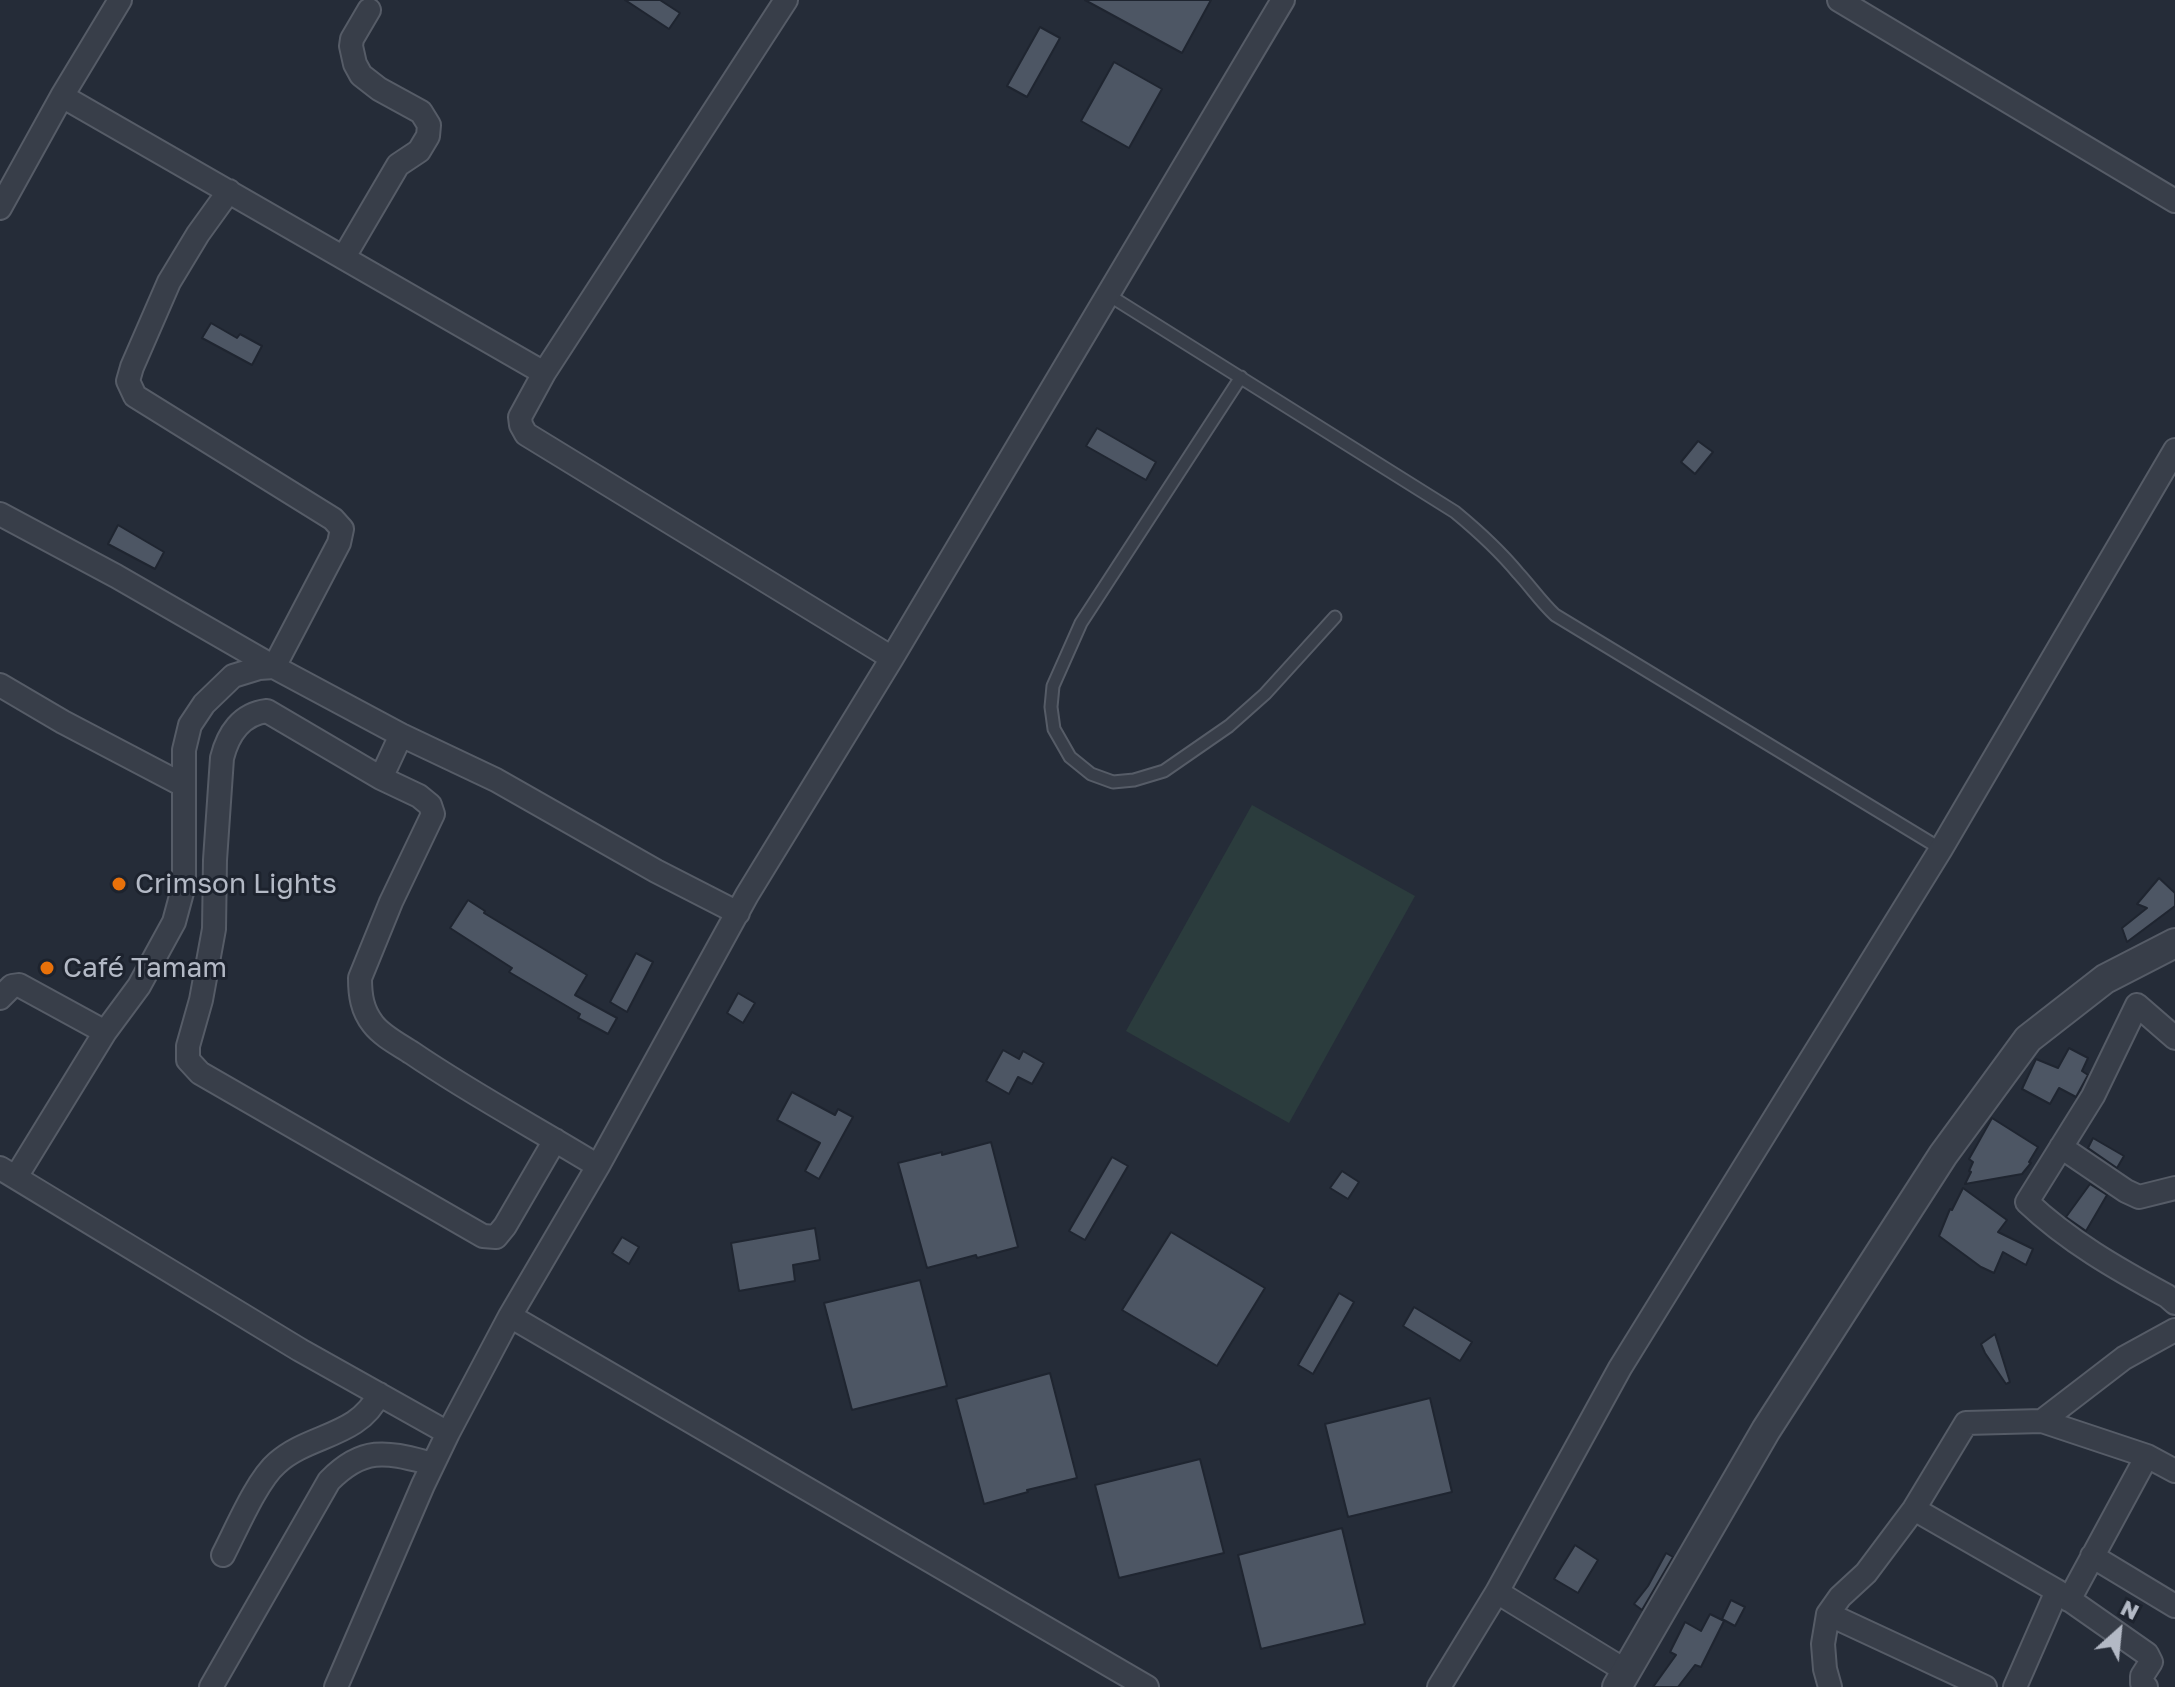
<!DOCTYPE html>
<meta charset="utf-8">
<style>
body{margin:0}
#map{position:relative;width:2175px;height:1687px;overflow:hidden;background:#252c38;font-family:"Golos Text",sans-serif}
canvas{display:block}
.north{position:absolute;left:2079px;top:1591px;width:80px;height:80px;-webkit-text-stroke:6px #1d232e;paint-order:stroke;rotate:27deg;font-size:22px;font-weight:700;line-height:32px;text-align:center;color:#b3b9c5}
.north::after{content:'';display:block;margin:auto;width:28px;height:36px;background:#b3b9c5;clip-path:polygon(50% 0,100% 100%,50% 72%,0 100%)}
</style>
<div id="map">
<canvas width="2175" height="1687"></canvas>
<div class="north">N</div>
</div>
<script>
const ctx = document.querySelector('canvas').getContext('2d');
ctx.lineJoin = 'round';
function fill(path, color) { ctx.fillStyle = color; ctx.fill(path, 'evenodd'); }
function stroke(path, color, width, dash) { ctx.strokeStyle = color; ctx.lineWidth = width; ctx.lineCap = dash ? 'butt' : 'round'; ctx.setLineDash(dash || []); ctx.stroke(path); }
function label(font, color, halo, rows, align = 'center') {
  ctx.font = font + ' "Golos Text",sans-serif'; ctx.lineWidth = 6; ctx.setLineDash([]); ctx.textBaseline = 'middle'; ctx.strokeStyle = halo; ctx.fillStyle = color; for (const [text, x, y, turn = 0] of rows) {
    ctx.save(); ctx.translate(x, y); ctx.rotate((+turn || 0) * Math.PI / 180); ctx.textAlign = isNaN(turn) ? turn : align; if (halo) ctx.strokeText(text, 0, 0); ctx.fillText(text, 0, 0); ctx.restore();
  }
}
const green = new Path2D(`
 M1252,805L1415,896L1289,1123L1126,1031Z`);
const building = new Path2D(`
 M625,0H660L680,13L669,29Z
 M1085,0H1211L1182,53Z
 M1040,27L1060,38L1027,97L1007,86Z
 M1114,62L1162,89L1129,148L1081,121Z
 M211,323L237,338L240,334L262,346L252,365L202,338Z
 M1097,428L1156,462L1146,480L1086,446Z
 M1698,441L1713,452L1695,474L1681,462Z
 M118,525L164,552L155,569L108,544Z
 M2159,878L2175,893V906L2127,942L2122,928L2147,908L2137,904Z
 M468,900L485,911L484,913L587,975L575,995L617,1018L608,1034L578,1018L580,1014L509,972L512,968L450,928Z
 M636,953L653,962L627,1012L610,1002Z
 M738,993L755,1003L743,1023L727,1013Z
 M2069,1048L2088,1058L2082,1071L2088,1075L2076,1097L2059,1088L2050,1104L2022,1089L2036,1059L2058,1068Z
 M1003,1050L1019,1059L1023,1051L1044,1063L1032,1084L1018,1077L1009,1094L986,1081Z
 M792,1092L835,1115L838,1109L853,1117L819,1179L805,1171L820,1143L777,1120Z
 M1992,1118L2038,1147L2029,1162L2031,1163L2022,1174L1965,1184L1971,1172L1969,1171L1973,1162L1969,1159Z
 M2093,1138L2124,1156L2117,1168L2088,1148Z
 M991,1142L1018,1247L977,1258L976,1255L927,1268L898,1163L942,1152V1155Z
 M1112,1157L1128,1166L1085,1240L1069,1231Z
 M1342,1171L1359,1182L1348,1199L1330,1188Z
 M2090,1184L2107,1195L2086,1231L2066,1217Z
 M1963,1188L2007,1220L1998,1232L2033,1249L2026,1265L2003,1252L1994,1273L1981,1267L1939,1236L1950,1209L1952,1210Z
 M815,1228L820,1260L793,1265L795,1281L739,1291L731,1243Z
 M1171,1232L1265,1288L1217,1366L1122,1310Z
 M622,1237L639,1247L629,1264L612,1253Z
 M920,1280L947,1386L852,1410L824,1303Z
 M1339,1293L1354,1302L1313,1374L1298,1365Z
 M1414,1307L1472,1342L1460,1361L1403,1326Z
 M1995,1334L2010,1382L2006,1384L1985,1353L1981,1344Z
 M1050,1373L1077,1478L1027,1490L1028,1492L984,1504L956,1399Z
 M1430,1398L1452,1492L1348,1517L1325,1424Z
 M1200,1459L1224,1553L1119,1578L1095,1485Z
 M1342,1528L1365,1624L1261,1649L1238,1555Z
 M1575,1545L1598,1560L1578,1593L1554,1579Z
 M1666,1553L1673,1557L1642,1610L1634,1604L1648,1586Z
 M1731,1600L1745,1607L1735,1626L1722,1619Z
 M1710,1614L1724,1621L1701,1667L1695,1665L1678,1687H1653L1676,1655L1670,1652L1685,1622L1701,1631Z`);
const service = new Path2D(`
 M1107,294L1455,512C1478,531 1499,550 1518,573C1531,587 1541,602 1555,615L1941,849
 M1241,377L1081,623L1053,686L1051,707L1054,729L1070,757L1091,774L1113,782L1134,780L1164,771L1229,726L1265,694L1335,617`);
const minor = new Path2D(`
 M786,0L544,373L520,417L521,425L526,434L892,658
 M1839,0L2175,201
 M62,96L544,373
 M0,208L62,96L120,0
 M344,257L398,165L419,151L428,136L429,125L421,112L379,89L361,75L355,64L351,46L352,39L369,10
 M0,514L116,576L274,667L401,735L496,780L656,871L738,913
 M0,685L63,722L183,785
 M381,778L401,735
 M0,998L12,986L19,985L105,1032
 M2175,1038L2137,1005L2093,1096L2027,1202C2068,1241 2117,1269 2167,1296L2175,1303
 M555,1140L505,1226L496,1237L483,1236L200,1073L188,1060V1046L201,1000L214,929L215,860L222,758C228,734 241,714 267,711L381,778L419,796L430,805L433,814L391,902L360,978C360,995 362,1010 373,1024C382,1036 400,1045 412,1053C472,1094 536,1128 598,1166
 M2061,1147L2126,1191L2139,1197L2175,1188
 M0,1168L300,1350L448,1433L510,1316L598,1166L747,895L892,658L1283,0
 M16,1177L105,1032L139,986L174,922L184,885V750L190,725L204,704L233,676L259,668L274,667L339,543L342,529L333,519L135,396L128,381L132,367L169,282L198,234L229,191
 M510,1316L1147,1687
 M2042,1421L2124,1358L2175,1330
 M1914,1509L2057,1591L2147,1654L2151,1662L2142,1676V1683L2146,1687
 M223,1555C236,1530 257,1480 277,1463C309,1434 359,1437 379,1394
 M2092,1556L2175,1606
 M1497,1592L1626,1671
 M2069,1600L2147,1456
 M1828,1614L1985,1687
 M211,1687L329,1481C365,1444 389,1453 433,1464
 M336,1687L423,1485L448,1433
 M1439,1687L1497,1592L1620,1368L1941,849L2175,450
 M1830,1687L1825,1669L1823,1644L1828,1614L1840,1597L1866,1573L1914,1509L1966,1423L2042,1421L2147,1456L2175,1471
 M2015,1687L2057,1591`);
const tertiary = new Path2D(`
 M1617,1687L1766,1430L1943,1155L2028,1039L2105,979L2175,943`);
const markers = [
 [119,884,8,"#e8710a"],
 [47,968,8,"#e8710a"]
];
const poiNames = [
 ["Crimson Lights",135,884],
 ["Café Tamam",63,968]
];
fill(green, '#2b3c3d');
fill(building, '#4d5664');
stroke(building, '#1f2530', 2);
stroke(service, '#565c67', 15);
stroke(minor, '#565c67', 26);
stroke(tertiary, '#565c67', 32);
stroke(service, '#383e49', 11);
stroke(minor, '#383e49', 22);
stroke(tertiary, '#383e49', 28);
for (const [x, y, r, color] of markers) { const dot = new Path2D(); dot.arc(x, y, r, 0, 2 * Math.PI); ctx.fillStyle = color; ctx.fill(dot); stroke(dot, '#1d232e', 3); }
label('28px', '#b3b9c5', '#1d232e', poiNames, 'left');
</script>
